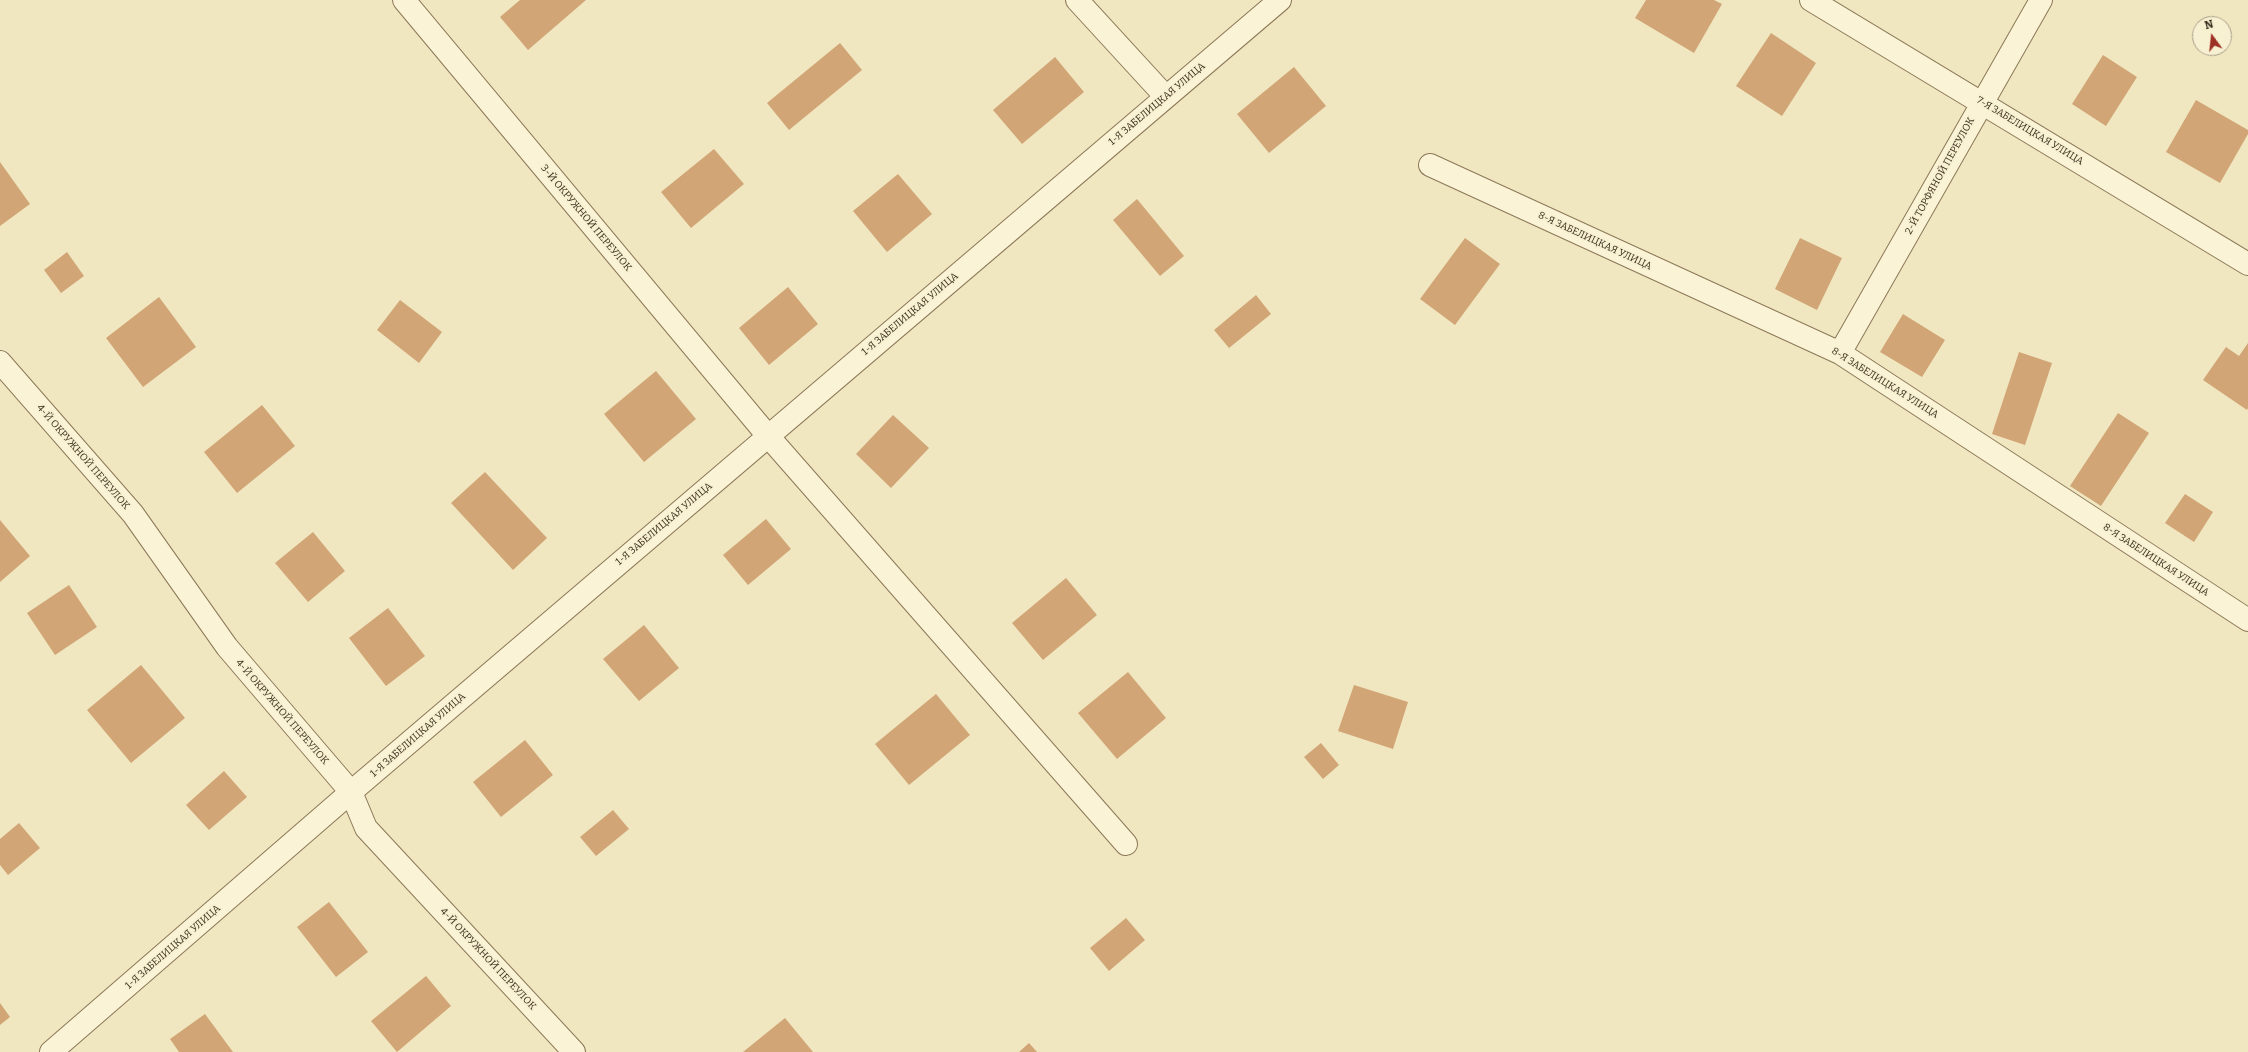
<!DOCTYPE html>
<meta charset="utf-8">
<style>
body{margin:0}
#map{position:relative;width:2248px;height:1052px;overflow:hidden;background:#f0e7c1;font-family:Bitter,serif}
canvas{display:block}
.north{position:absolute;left:2192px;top:16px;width:40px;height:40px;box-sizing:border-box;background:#f7f0d1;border:1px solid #aba289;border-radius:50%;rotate:345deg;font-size:11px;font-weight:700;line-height:16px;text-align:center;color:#3a2e1d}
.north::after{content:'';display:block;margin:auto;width:14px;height:18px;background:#9d3024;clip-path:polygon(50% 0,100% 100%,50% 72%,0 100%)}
</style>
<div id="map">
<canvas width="2248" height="1052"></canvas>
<div class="north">N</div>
</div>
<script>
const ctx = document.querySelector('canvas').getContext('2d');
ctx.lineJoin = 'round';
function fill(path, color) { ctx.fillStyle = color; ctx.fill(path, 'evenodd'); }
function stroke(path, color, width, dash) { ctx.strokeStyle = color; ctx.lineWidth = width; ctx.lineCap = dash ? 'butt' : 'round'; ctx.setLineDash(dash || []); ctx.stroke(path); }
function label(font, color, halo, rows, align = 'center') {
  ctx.font = font + ' Bitter,serif'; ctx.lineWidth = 3.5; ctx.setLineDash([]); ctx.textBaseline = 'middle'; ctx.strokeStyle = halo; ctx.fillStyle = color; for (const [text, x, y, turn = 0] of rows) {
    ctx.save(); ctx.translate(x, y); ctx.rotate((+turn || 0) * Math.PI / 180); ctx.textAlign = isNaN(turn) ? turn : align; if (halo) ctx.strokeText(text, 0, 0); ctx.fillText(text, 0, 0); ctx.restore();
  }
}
const building = new Path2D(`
 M520,0H586L528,50L500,17Z
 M1646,0H1714L1722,4L1694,53L1635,18Z
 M1771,33L1816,63L1782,116L1736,86Z
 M840,43L862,70L789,130L767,103Z
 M2103,55L2137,77L2106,126L2072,104Z
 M1055,57L1084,92L1022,144L993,110Z
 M1294,67L1326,106L1269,153L1237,114Z
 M2196,100L2248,130V134L2220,183L2166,152Z
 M714,149L744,184L691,228L661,192Z
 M0,162L30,204L0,226Z
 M898,174L932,214L887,252L853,211Z
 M1137,199L1184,256L1160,276L1113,220Z
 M1465,238L1500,264L1455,325L1420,299Z
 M1800,238L1842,258L1817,310L1775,289Z
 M67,252L84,276L61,293L44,270Z
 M788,287L818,324L769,365L739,328Z
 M1256,295L1271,314L1229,348L1214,330Z
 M159,297L196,347L143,387L106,338Z
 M400,300L442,332L419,363L377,330Z
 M1903,314L1945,340L1922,377L1880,352Z
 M2248,343V408L2247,410L2203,380L2226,347L2239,356Z
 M2019,352L2052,363L2025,445L1992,434Z
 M656,371L696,419L644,462L604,414Z
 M262,405L295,446L237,493L204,452Z
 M2118,413L2149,433L2101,506L2070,486Z
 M893,415L929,448L891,488L856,454Z
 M485,472L547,538L513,570L451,503Z
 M2185,494L2213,512L2194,542L2165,523Z
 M766,519L791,549L748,585L723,555Z
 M0,520L30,556L0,582Z
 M313,532L345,571L308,602L275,563Z
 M1066,578L1097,615L1043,660L1012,623Z
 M69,585L97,627L55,655L27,613Z
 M388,608L425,656L386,686L349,638Z
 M644,625L679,668L639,701L603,659Z
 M141,665L185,718L131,763L87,710Z
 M1128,672L1166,718L1117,759L1078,713Z
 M1354,685L1408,702L1393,749L1338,731Z
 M936,694L970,735L909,785L875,744Z
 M525,740L553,775L501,817L473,782Z
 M1321,743L1339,765L1323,779L1304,757Z
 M224,771L247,797L209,830L186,805Z
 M613,810L629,829L596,856L580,837Z
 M19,823L40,848L8,875L0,865V839Z
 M329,902L368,952L336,977L297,927Z
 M1126,918L1145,940L1109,971L1090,948Z
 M426,976L451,1006L397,1052L371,1021Z
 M0,1003L10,1017L0,1025Z
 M205,1014L233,1052H179L170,1039Z
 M785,1018L813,1052H743Z
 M1029,1043L1037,1052H1019Z`);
const minor = new Path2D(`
 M404,0L768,436L1126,844
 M1077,0L1166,97
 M1811,0L2248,264
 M1430,165L1840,353L2248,620
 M1840,353L2041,0
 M0,362L133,514L227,647L351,792L366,828L574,1052
 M51,1052L351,792L1280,0`);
const streetNames = [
 ["1-Я ЗАБЕЛИЦКАЯ УЛИЦА",1157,104,-40],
 ["7-Я ЗАБЕЛИЦКАЯ УЛИЦА",2030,131,31],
 ["2-Й ТОРФЯНОЙ ПЕРЕУЛОК",1940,176,-61],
 ["3-Й ОКРУЖНОЙ ПЕРЕУЛОК",586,218,50],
 ["8-Я ЗАБЕЛИЦКАЯ УЛИЦА",1595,241,25],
 ["1-Я ЗАБЕЛИЦКАЯ УЛИЦА",910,314,-40],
 ["8-Я ЗАБЕЛИЦКАЯ УЛИЦА",1885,383,32],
 ["4-Й ОКРУЖНОЙ ПЕРЕУЛОК",83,457,49],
 ["1-Я ЗАБЕЛИЦКАЯ УЛИЦА",664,524,-40],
 ["8-Я ЗАБЕЛИЦКАЯ УЛИЦА",2156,560,33],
 ["4-Й ОКРУЖНОЙ ПЕРЕУЛОК",282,712,49],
 ["1-Я ЗАБЕЛИЦКАЯ УЛИЦА",418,735,-41],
 ["1-Я ЗАБЕЛИЦКАЯ УЛИЦА",173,947,-41],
 ["4-Й ОКРУЖНОЙ ПЕРЕУЛОК",488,959,47]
];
fill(building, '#d1a575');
stroke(minor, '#8b7858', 24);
stroke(minor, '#fbf3d5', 22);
label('10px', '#3a2e1d', '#f7f0d1', streetNames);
</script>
